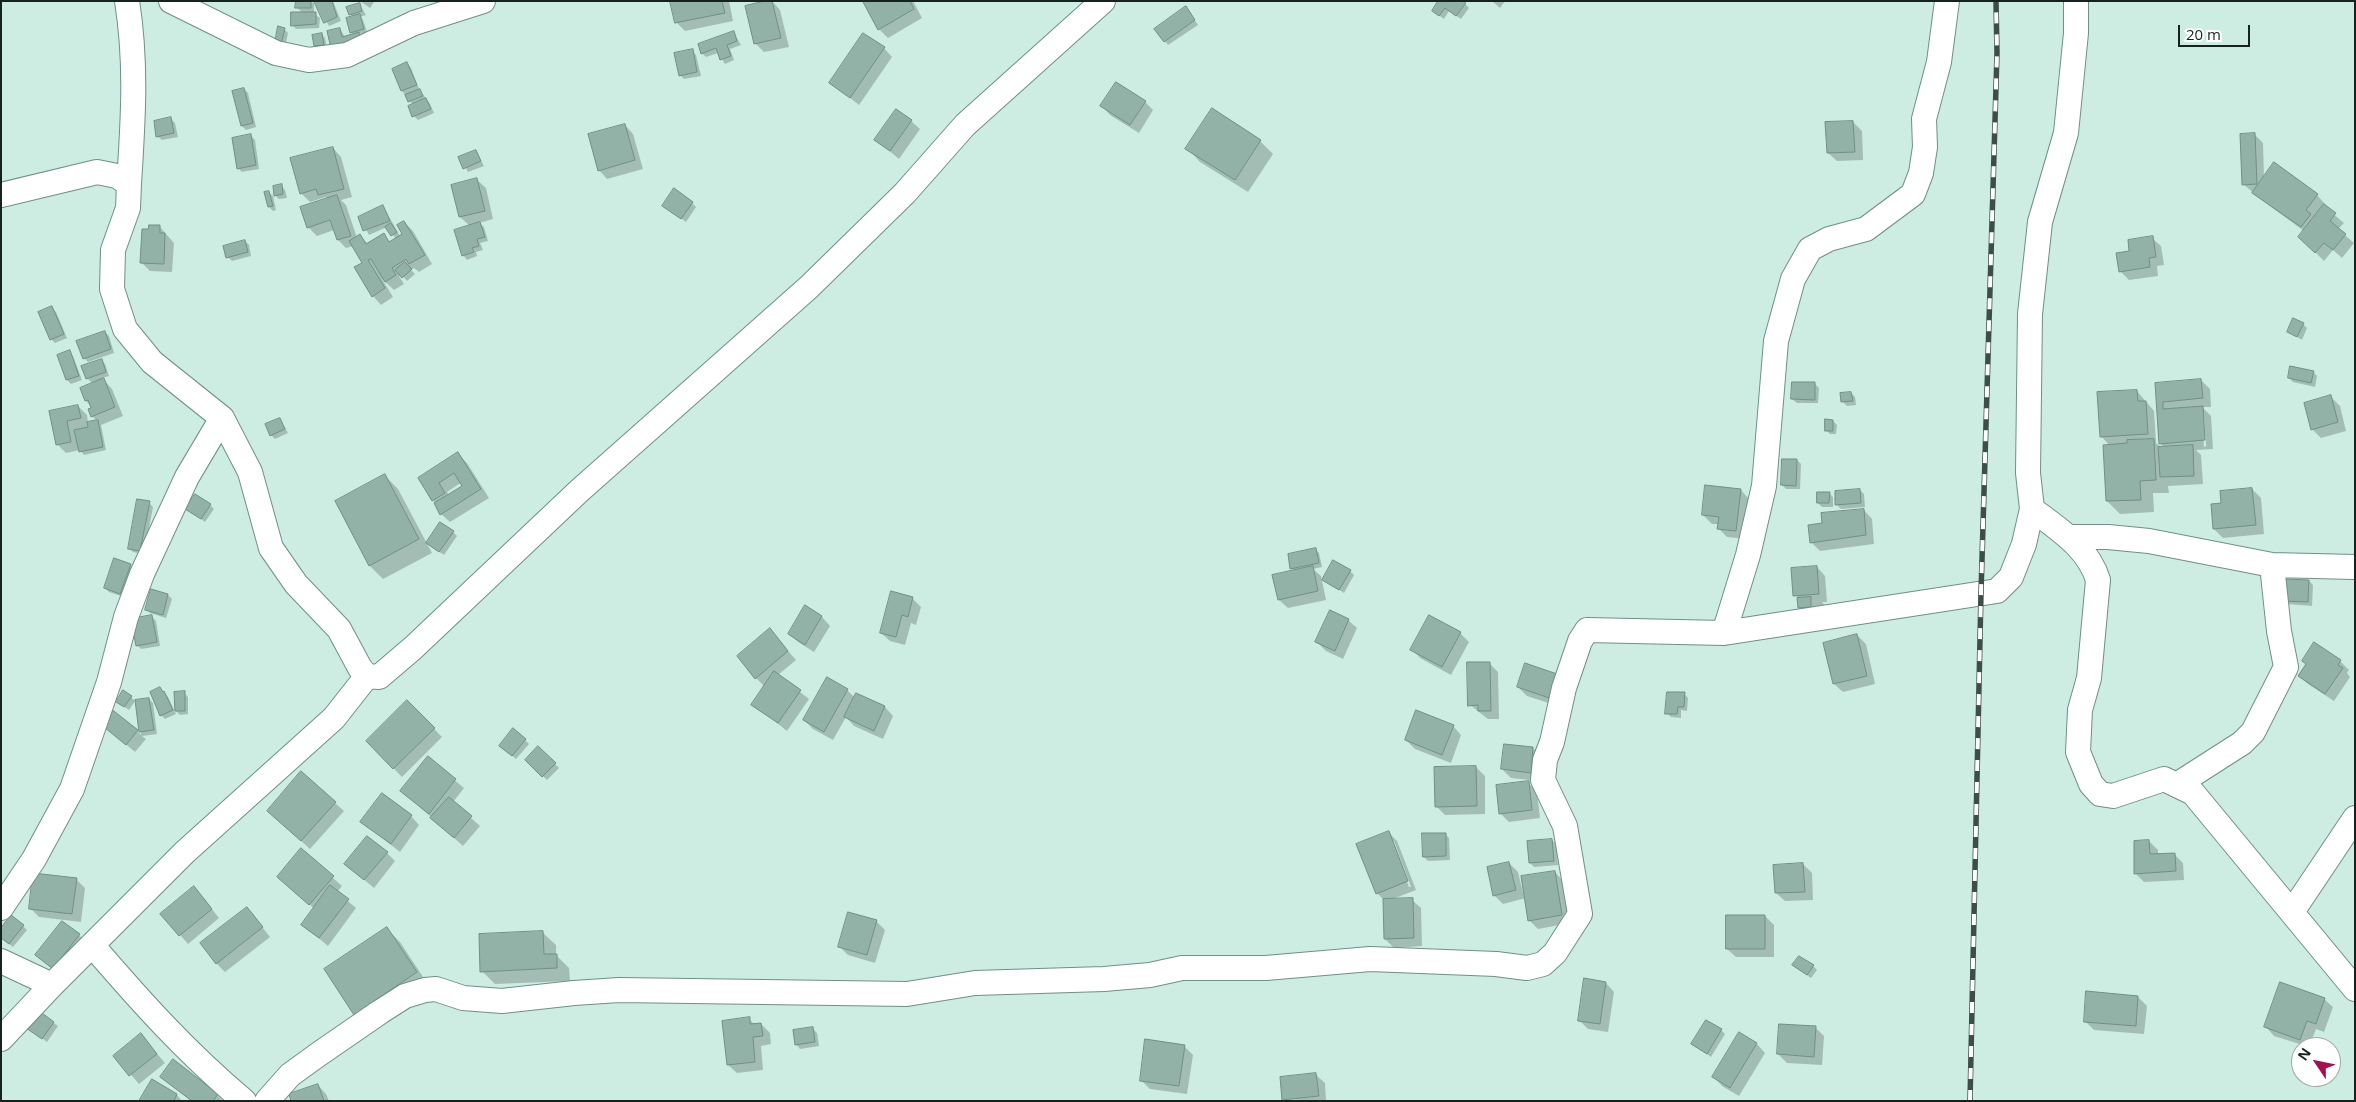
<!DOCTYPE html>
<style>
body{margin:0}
#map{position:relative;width:2356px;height:1102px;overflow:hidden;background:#cdede2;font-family:"Open Sans",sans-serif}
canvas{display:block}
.frame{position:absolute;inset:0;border:2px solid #16221e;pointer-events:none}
.north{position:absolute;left:2291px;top:1037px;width:50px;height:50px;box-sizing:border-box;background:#fff;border:1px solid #a2a7a5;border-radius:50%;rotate:304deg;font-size:14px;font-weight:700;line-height:20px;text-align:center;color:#16221e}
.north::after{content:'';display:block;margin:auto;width:18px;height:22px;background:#a31052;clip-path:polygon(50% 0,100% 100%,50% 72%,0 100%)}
.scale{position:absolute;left:2178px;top:25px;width:72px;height:22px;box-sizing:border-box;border:2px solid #16221e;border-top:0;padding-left:6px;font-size:15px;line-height:18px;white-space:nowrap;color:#16221e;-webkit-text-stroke:4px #fff;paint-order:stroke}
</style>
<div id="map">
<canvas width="2356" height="1102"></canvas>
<div class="frame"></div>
<div class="north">N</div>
<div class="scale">20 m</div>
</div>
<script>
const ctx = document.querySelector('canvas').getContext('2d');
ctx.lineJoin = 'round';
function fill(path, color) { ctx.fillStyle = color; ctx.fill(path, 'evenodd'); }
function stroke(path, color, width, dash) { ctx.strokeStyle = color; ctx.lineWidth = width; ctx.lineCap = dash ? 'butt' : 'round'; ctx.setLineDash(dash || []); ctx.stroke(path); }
const shadow = new Path2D(`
 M297,1L314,3V14L320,18L319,28L296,29L292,25L303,14L297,7Z
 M315,1H333L341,21L329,26Z
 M360,1H373L374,2L370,8Z
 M672,1H729L733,21L685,31L676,22Z
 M772,1L780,10L789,47L764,52L755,43Z
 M867,1H913L922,18L888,38L879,29L865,3Z
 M1440,1L1465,4L1469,8L1461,19L1449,11L1444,19L1433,11Z
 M1492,1H1505L1500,8Z
 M360,5L366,15L360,17L363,20L367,32L360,34L363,37L337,56L340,29L345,37L354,35L351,32L353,18L350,14Z
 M1189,12L1198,25L1168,45L1165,41Z
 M284,29L288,33L284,52L279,51Z
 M734,33L741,45L730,49L734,60L725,64L718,53L706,57L702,53Z
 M321,34L325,38L327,48L319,50L315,46Z
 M884,48L892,57L859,105L831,83Z
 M692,51L696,55L701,76L684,79L680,75Z
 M407,64L411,68L419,89L430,104L434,113L418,120L414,116L413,105L402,91L393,70Z
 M244,89L248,93L256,127L246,130L242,126Z
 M1145,102L1153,110L1139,133L1110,115L1102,106Z
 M171,119L175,123L178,137L162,140L157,136Z
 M911,121L920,129L899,159L876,140Z
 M1853,122L1862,131L1863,160L1837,161L1828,153Z
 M625,125L633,134L643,169L607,179L599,170Z
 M2254,134L2263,143L2264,178L2317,195L2325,204L2324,206L2344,223L2338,229L2354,243L2342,258L2333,250L2324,261L2300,237L2304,231L2263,201L2243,184Z
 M251,136L255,140L259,169L242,172L238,168Z
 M1260,141L1273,154L1248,192L1200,162L1187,148Z
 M333,148L341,157L352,197L341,200L346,205L357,238L360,236L368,244L383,235L390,242L396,239L387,227L369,235L360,218L383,206L400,236L403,234L404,222L413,231L432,264L419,272L414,268L411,270L415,274L407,281L402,275L399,276L404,284L394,290L382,279L393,297L381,305L373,296L364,263L353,246L346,248L338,240L334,230L317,236L308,227L327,200L326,197L310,202L301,193Z
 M476,151L484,166L468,172L460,158Z
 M477,180L486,188L493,219L479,223L484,227L488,241L480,243L483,250L476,252L477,256L467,260L463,255L470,226L460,217Z
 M281,186L285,190L287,198L279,199L275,195Z
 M268,192L273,196L276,210L273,211L269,207Z
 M692,203L696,207L686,222L668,209Z
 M160,227L174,243L172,272L150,271L141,262L149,230Z
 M2152,238L2161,246L2164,265L2157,266L2158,276L2129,280L2120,271L2131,252Z
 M245,241L249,245L251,256L232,261L228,257Z
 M52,308L56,312L67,338L55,343L51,339Z
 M2303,324L2307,328L2302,340L2289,332Z
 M105,332L109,336L114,353L88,362L84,358Z
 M69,352L73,356L82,380L71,384L67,380Z
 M101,360L105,364L109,376L102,378L112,389L123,416L101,425L106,450L84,455L80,450L66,453L57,444L51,412L78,406L87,415L88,423L97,421L92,416V407L86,401L81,389L93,384L87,378Z
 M2313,372L2317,376L2315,387L2293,382L2289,378Z
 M2201,380L2210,389L2211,407H2202L2211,416L2213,449L2196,450L2201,455L2203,484L2168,486L2169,493H2153L2154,512L2120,514L2107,501L2110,446L2101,436L2137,391L2154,411L2156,443L2162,448H2165L2160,443L2156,384ZM2202,415H2204L2206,446L2204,447Z
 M1815,384L1819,388L1818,403H1797L1792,399Z
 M1851,393L1855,397L1856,405L1847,406L1843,402Z
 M2331,397L2340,406L2346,431L2321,438L2312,429Z
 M280,419L288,433L275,439L271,435Z
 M1833,421L1837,425L1836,434H1830L1826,430Z
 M458,454L467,463L489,498L450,522L441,514L420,478ZM462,482L464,486L449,495L447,492Z
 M1797,460L1801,464L1800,489H1786L1782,485Z
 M385,476L398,489L432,553L383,579L370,566L337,502Z
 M2252,489L2261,498L2264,534L2223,538L2214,529L2212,505L2222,504Z
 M1741,490L1749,499L1745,539L1727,537L1718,528L1719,524H1712L1703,515Z
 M1860,490L1864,494L1865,507L1841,509L1837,505Z
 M1829,493L1833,497V507H1822L1818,503Z
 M149,503L153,507L144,554L133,552L129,548Z
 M210,505L214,509L205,522L187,509Z
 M1864,510L1872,519L1874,544L1820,551L1811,542L1823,524Z
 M453,532L457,536L444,555L431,546Z
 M1315,549L1319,553L1322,567L1313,569L1321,576L1326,600L1288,608L1279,600L1295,572L1291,568Z
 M130,565L134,569L124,597L109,592L105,588Z
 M1817,567L1825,576L1827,602H1822L1827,608L1803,611L1799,607V599L1795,595Z
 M1350,571L1354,575L1344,593L1324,580Z
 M2309,581L2313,585L2312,606L2287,604L2283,600Z
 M152,591L168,595L172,599L166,618L150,613L146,609Z
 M912,598L921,607L916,625L911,623L905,645L890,641L881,633Z
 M806,607L822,617L830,626L814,652L798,642L789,634Z
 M152,617L156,621L160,646L141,649L137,645Z
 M1348,620L1357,628L1343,659L1326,651L1317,642Z
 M770,630L796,660L778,675L809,699L787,731L753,704L765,687L756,678Z
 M1460,633L1469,642L1451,675L1420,658L1412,649Z
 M1857,635L1866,644L1875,684L1843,692L1834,684Z
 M2314,644L2340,661L2349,670L2347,673L2350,677L2334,701L2308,684L2299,676L2307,665L2303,661Z
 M1489,663L1498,672L1499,719H1488L1470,705Z
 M1526,665L1561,707L1527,696L1518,687Z
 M827,679L847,690L855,698L856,694L885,707L893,716L883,739L854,726L846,717L833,740L813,729L804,720Z
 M160,688L168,697L176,714L165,719L161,715Z
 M184,693L188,697V714L180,715L176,711Z
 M1684,694L1688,698L1687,711L1681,710V718L1671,717L1667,713Z
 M131,697L135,701L129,710L117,702Z
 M149,699L153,703L157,734L142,736L146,739L135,752L100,723L137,731L141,735L136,701Z
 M407,701L442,737L402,777L367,741Z
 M1453,726L1461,735L1451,763L1415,749L1406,740Z
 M525,740L529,744L516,759L504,749Z
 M538,747L559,768L547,780L526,760Z
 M1533,748L1542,757L1539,781L1511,778L1502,769Z
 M428,758L464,788L453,802L480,826L463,846L402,791Z
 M1476,767L1485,776V814L1445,815L1436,806Z
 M1528,783L1537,791L1540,818L1509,822L1500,813Z
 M335,803L344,811L310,849L277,819Z
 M411,816L419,825L400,852L362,822Z
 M1388,832L1397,841L1416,890L1390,900H1412L1421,908L1422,946L1394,948L1385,939V901L1377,893ZM1391,841H1394L1411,887H1409Z
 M1445,834L1449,838L1450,860L1428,861L1424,857Z
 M1552,840L1556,844L1558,865L1534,867L1530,863Z
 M2149,841L2158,850V855L2174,854L2183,863L2184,880L2144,882L2135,873Z
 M301,850L342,886L337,892L356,908L328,946L303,925L315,909L287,885Z
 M387,853L395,861L374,888L355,872Z
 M1509,863L1518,872L1524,897L1555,872L1563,881L1570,923L1538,929L1529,920L1526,898L1503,904L1494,895Z
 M1803,864L1812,873L1813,900L1785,901L1776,893Z
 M76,879L85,888L81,922L39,917L30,908Z
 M202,897L219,918L188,944L162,914Z
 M247,908L270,937L225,972L216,963Z
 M1765,916L1774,925V957H1736L1727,949Z
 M876,921L885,930L875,963L848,955L839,946Z
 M23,926L27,930L13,947L1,938Z
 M387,929L400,942L429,986L368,1027L355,1014Z
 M542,932L556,945V955L569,968L570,981L495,984L482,971Z
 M79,935L87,944L62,977L37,955Z
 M1813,966L1817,970L1811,978L1798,969Z
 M1606,983L1614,992L1608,1032L1588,1029L1579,1020Z
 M2138,997L2147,1006L2144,1034L2094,1030L2085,1021Z
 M2324,999L2333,1007L2324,1032L2316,1029L2309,1047L2274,1036L2266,1027Z
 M749,1019L755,1025L761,1024L770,1033L771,1044L761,1046L763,1070L737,1073L728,1065Z
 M54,1023L58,1026L47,1042L32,1031Z
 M1816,1028L1824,1036L1822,1065L1787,1063L1778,1054Z
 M813,1029L817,1033L819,1046L800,1049L796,1044Z
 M1721,1030L1725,1034L1711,1057L1693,1044Z
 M1740,1034L1757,1044L1765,1053L1739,1096L1722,1086L1714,1077Z
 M141,1035L165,1063L139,1084L115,1056Z
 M1184,1046L1193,1055L1187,1094L1150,1089L1141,1080Z
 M1316,1075L1325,1083L1326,1101L1283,1099Z
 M162,1076L217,1095L223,1101H191Z
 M153,1081L177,1095L182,1101H141Z
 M318,1085L326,1094L329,1101H293Z`);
const building = new Path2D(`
 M296,1H311V8H295Z
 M314,1H332L337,17L324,23Z
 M670,1H722L725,13L675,23Z
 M765,1H772L781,38L754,44L745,6Z
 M910,1L914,9L878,30L863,2Z
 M1438,1H1463L1466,3L1456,16L1445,8L1439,16L1432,11Z
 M360,3L362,11L349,15L346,7Z
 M1186,6L1195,20L1164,42L1154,29Z
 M291,12H316V24L291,26Z
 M360,14L364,29L350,33L346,18Z
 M278,26L285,28L280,49L274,48Z
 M340,28L342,37L359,32L362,45L332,53L327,31Z
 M734,31L737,41L727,45L731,56L720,60L716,48L701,54L698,44Z
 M322,33L324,45L314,46L312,35Z
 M863,33L885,47L850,98L829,83Z
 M693,49L697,72L679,76L674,53Z
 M407,62L417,85L401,91L392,69Z
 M1116,82L1146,101L1130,125L1100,106Z
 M244,88L253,123L241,126L232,91Z
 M420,89L423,96L408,102L405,95Z
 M426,98L431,109L412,117L408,106Z
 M1212,108L1261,140L1235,180L1185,149Z
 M896,109L912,120L890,151L874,140Z
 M171,117L174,133L156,137L154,121Z
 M1853,121L1855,152L1827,153L1825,122Z
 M625,124L635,160L598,171L588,134Z
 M2255,133L2257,184L2242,185L2240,134Z
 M251,134L256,165L237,169L232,138Z
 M333,147L344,189L318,195L316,189L300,194L290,158Z
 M476,150L481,161L463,169L458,157Z
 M2274,162L2318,194L2306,210L2311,214L2301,227L2252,193Z
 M477,178L485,211L459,217L451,185Z
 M282,184L283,194L274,196L273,186Z
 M674,188L693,202L681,219L662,206Z
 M269,191L273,206L268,207L264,192Z
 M337,195L351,236L337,240L330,220L307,228L300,207Z
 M2324,204L2336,213L2330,221L2346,234L2333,250L2324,243L2315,253L2298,237Z
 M383,205L390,221L363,231L358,217Z
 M404,221L425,255L409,264L406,259L392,268L396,275L385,282L371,259L368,260L385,288L372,297L354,267L362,263L349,241L360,234L366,244L384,233L389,242L402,234L397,225Z
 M480,222L485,237L477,239L479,246L472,248L474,252L462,256L454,230Z
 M391,223L397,232L391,236L385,227Z
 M149,225H160V233H165L164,264L140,263L142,229H148Z
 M2153,236L2156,257L2149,258L2150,267L2119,272L2116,253L2129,251L2128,240Z
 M245,240L248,252L226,258L223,246Z
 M405,262L412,269L402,278L395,270Z
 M52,306L64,334L50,340L38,312Z
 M2293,318L2304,323L2297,337L2287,332Z
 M105,331L111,349L83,359L76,341Z
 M70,350L79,376L66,380L57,355Z
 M102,359L106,372L86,379L81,366Z
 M2290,366L2314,371L2311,383L2288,378Z
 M104,378L115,407L91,417L88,409L91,408L88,400L85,401L80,388Z
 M2201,379L2203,398L2163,402V409L2203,406L2205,440L2159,444L2155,383Z
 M1792,382H1815V400L1791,399Z
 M2137,390L2138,401H2146L2148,434L2100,437L2097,392Z
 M1851,392L1853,401L1841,402L1840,393Z
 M2331,395L2338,422L2311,430L2304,403Z
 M78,405L81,418L67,421L71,442L56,445L49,411Z
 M280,418L285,429L270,436L265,424Z
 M1825,419L1833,420V431H1825Z
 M98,420L103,447L79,452L74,430L88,427L87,422Z
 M2154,439L2156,480L2140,481L2141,500L2106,501L2103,445L2127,443V440Z
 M2193,445L2194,476L2160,477L2158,447Z
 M458,452L481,489L440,515L434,503L462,486L454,473L439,483L445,493L432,501L418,478Z
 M1782,459H1797L1796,486L1781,485Z
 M385,474L419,539L369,566L335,501Z
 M1705,485L1741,489L1736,531L1717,529L1719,517L1702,515Z
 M2252,488L2256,525L2213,529L2211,504L2221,503L2220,491Z
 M1860,489L1861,503L1835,505V491Z
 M1817,492H1830L1829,503H1817Z
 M195,494L211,504L201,519L185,509Z
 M137,499L150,501L140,551L128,549Z
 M1864,509L1866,535L1810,543L1808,525L1822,523L1821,513Z
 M440,522L454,531L439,552L426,543Z
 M1316,548L1319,563L1290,569L1288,554Z
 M114,558L131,564L120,594L104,588Z
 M1333,560L1351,570L1339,590L1322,580Z
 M1313,566L1318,591L1278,600L1272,575Z
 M1817,566L1819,594L1793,596L1791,568Z
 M2283,579L2309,580L2308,602L2281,601Z
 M151,589L168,594L163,615L145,610Z
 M891,591L913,597L908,617L902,615L896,637L880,633Z
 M1811,597V607L1798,608L1797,598Z
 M805,605L822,616L805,645L788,634Z
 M1330,610L1349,619L1335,651L1315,642Z
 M152,615L157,642L136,646L131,619Z
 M1429,615L1461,632L1442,667L1410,650Z
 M770,628L788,651L755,679L737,656Z
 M1857,634L1867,676L1833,684L1823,643Z
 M2314,642L2341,660L2338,665L2343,668L2325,694L2298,676L2306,664L2302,661Z
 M1467,662H1490L1491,711H1478V705L1468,706Z
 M1525,663L1560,675L1552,699L1517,687Z
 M774,671L801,690L778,723L751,705Z
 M827,677L848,689L824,732L803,720Z
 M160,687L163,692L164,691L173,710L160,716L150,692Z
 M123,690L132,696L124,707L116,702Z
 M185,691V711H175L174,692Z
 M1667,692H1685L1684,707H1678L1677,714H1665Z
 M856,693L885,706L874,731L844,717Z
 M149,698L154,730L139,732L135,700Z
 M407,700L435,728L393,769L366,741Z
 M110,708L138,730L126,745L99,723Z
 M1416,710L1454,725L1442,755L1405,740Z
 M513,728L526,739L512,756L499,746Z
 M1504,744L1533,747L1531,773L1501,769Z
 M538,746L556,763L542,777L525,760Z
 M428,756L456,779L429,814L400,791Z
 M1476,766L1477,806L1435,807L1434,767Z
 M301,771L336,802L301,841L267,811Z
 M1529,781L1532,810L1499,814L1496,785Z
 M382,793L412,815L391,844L360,822Z
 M449,797L472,816L454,838L430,818Z
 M1389,831L1408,881L1376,894L1356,844Z
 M1422,833H1446V856L1423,857Z
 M367,836L388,852L364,880L344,864Z
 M1552,839L1554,861L1529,863L1527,841Z
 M2149,840L2150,854L2175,853L2176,871L2134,874V841Z
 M301,848L334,876L309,905L277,877Z
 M1509,862L1516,890L1493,896L1487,867Z
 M1803,863L1805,892L1775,893L1773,865Z
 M1555,871L1562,915L1528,921L1521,876Z
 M33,873L77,878L72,914L29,909Z
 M330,885L349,899L319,938L301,925Z
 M194,886L212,909L179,936L160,914Z
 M1413,898L1414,938L1384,939L1383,899Z
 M247,907L263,927L216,964L200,943Z
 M848,912L877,920L867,955L838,947Z
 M11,915L24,925L9,944L1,938V928Z
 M1726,915H1765V949H1726Z
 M62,921L80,934L53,969L35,955Z
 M387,927L417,972L354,1015L324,969Z
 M543,931L544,954H557V968L480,972L479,934Z
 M1799,956L1814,965L1807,975L1792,965Z
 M1584,978L1606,982L1600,1024L1578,1021Z
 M2280,982L2325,998L2316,1024L2307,1021L2300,1040L2264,1027Z
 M2086,991L2138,996L2136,1026L2084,1022Z
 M38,1010L54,1022L42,1039L26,1028Z
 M750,1017V1024L761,1023L763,1036L753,1037L755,1062L727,1065L722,1021Z
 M1706,1020L1722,1029L1707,1054L1691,1044Z
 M1779,1024L1816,1026L1814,1057L1777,1054Z
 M813,1027L815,1042L795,1045L793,1030Z
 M1739,1032L1757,1043L1730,1088L1712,1077Z
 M141,1033L157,1054L129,1076L113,1056Z
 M1145,1039L1185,1045L1179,1086L1140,1081Z
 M173,1059L218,1094L213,1101H192L160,1077Z
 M1316,1073L1319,1096L1282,1100L1280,1077Z
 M152,1079L177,1094L174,1101H139Z
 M318,1084L324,1101H291L289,1094Z`);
const street = new Path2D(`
 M127,1C137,63 133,122 129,184
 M171,1L276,53L309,60L347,55L414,23L483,1
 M1,195L97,172L117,176L129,184L128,208L113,250L112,289L125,329L152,362L222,418L250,472L271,548L296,584L339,629L360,668L367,676L379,677L413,648L579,491L809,287L905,193L965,125L1103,1
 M2032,509C2058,529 2088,547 2098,580L2089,678L2080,710L2078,752L2091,784L2100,794L2113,796L2164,779L2193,793L2355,989
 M2069,537H2108L2149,541L2272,565L2355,567
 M1724,633L1748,555L1764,486L1776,341L1793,279L1810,249L1829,239L1866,229L1913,194L1921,173L1925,147L1924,119L1939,62L1947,1
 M2178,784L2242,743L2253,732L2286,667L2279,631L2272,565
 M1,908L34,859L72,789L109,682L126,617L142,574L187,477L222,418
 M2292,912L2355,818
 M93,946C142,1003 186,1052 244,1101
 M1,961L52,985
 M1,1039L52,985L185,852L334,718L367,676
 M267,1101L290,1075L319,1054L380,1012L405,996L425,990L436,989L463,998L502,1001L574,993L619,990L907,994L975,983L1104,979L1150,975L1182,968H1266L1370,959L1496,964L1527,968L1543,964L1555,953L1580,914L1565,826L1543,780L1545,760L1552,742L1564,688L1580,641L1587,630L1724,633L1997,591L2011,577L2024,544L2032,509L2028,473L2030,314L2040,222L2066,133L2076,33V1`);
const rail = new Path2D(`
 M1970,1101L1981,593L1997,53L1996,1`);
fill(shadow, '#0003');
fill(building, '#92b1a7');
stroke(building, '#718f85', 1);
stroke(street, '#718f85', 26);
stroke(street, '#fff', 24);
stroke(rail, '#3d4d48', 5.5);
stroke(rail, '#fff', 4, [11]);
</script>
